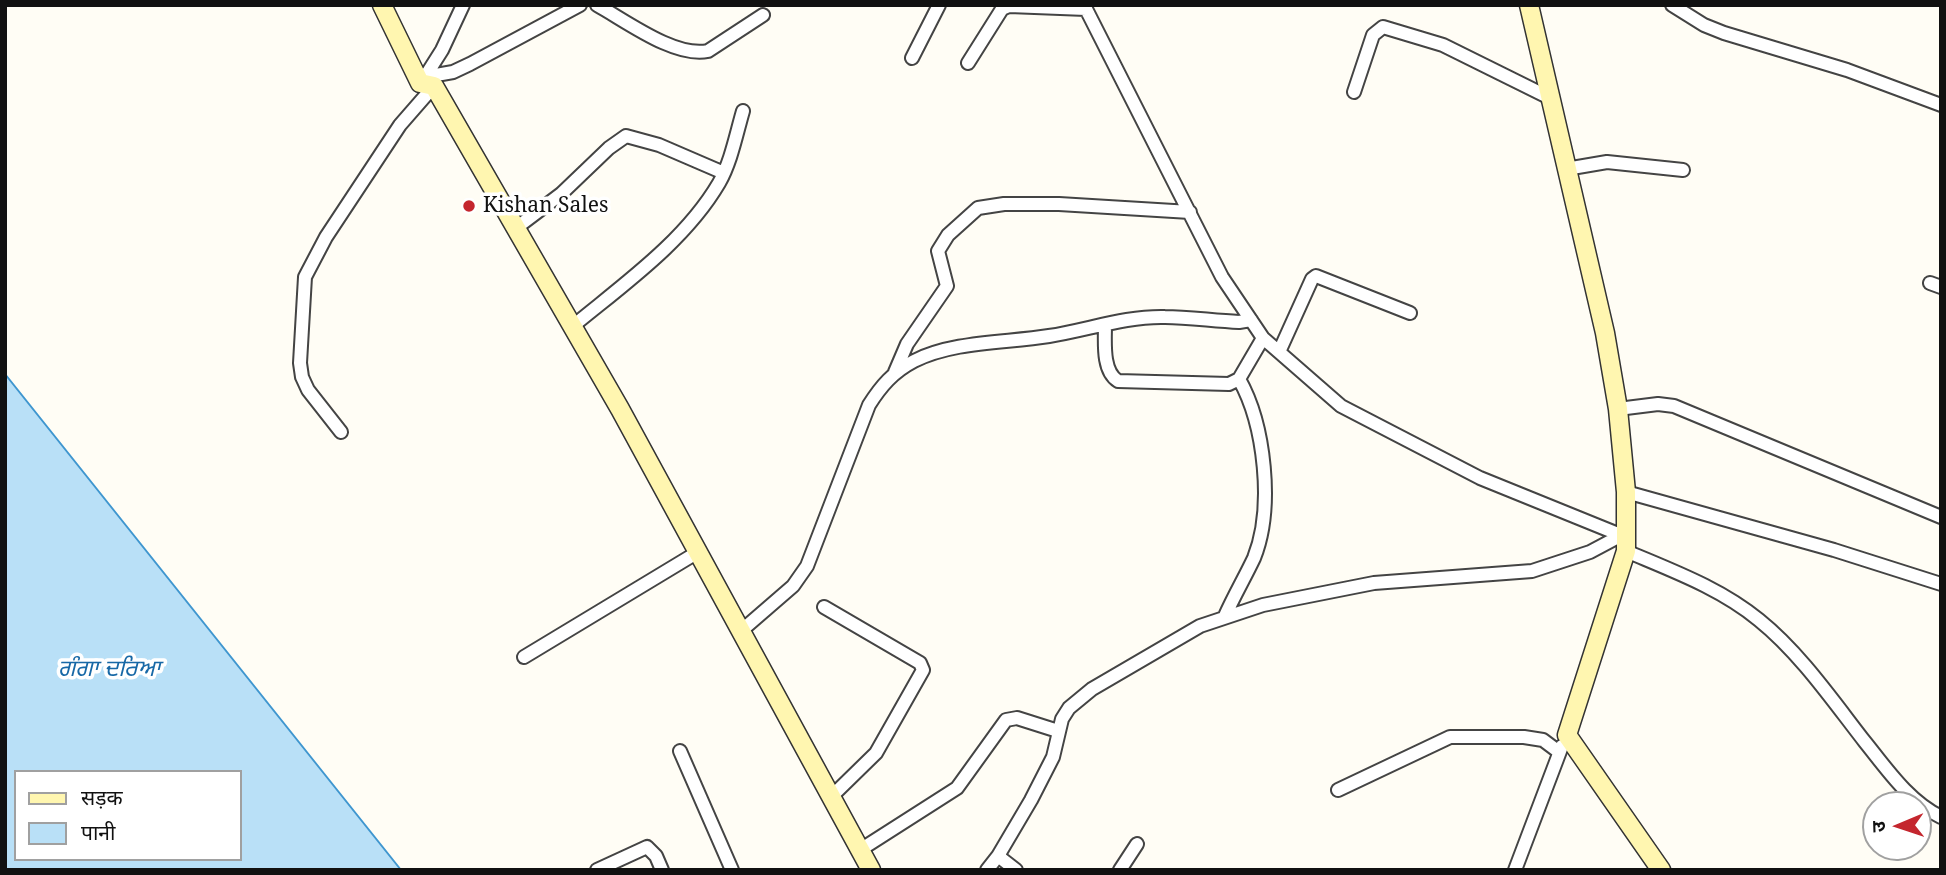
<!DOCTYPE html>
<meta charset="utf-8">
<style>
body{margin:0}
#map{position:relative;width:1946px;height:875px;overflow:hidden;background:#fffdf5;font-family:"Noto Serif","Noto Sans Devanagari",serif}
canvas{display:block}
.frame{position:absolute;inset:0;border:7px solid #111;pointer-events:none}
.legend{position:absolute;left:14px;top:770px;width:228px;height:91px;box-sizing:border-box;background:#fff;border:2px solid #a0a0a0;margin:0;padding:9px 12px;list-style:none;font-size:21px;color:#111}
.legend li{display:flex;align-items:center;gap:14px;height:35px}
.legend b{width:35px;border:2px solid #a0a0a0}
.north{position:absolute;left:1862px;top:791px;width:70px;height:70px;box-sizing:border-box;background:#fff;border:2px solid #a0a0a0;border-radius:50%;rotate:268deg;font-size:19px;font-weight:700;line-height:28px;text-align:center;color:#111}
.north::after{content:'';display:block;margin:auto;width:24px;height:32px;background:#c4262e;clip-path:polygon(50% 0,100% 100%,50% 72%,0 100%)}
</style>
<div id="map">
<canvas width="1946" height="875"></canvas>
<div class="frame"></div>
<ul class="legend">
<li><b style="height:9px;background:#fff6b0"></b>सड़क</li>
<li><b style="height:19px;background:#b9e0f7"></b>पानी</li>
</ul>
<div class="north">उ</div>
</div>
<script>
const ctx = document.querySelector('canvas').getContext('2d');
ctx.lineJoin = 'round';
function fill(path, color) { ctx.fillStyle = color; ctx.fill(path, 'evenodd'); }
function stroke(path, color, width, dash) { ctx.strokeStyle = color; ctx.lineWidth = width; ctx.lineCap = dash ? 'butt' : 'round'; ctx.setLineDash(dash || []); ctx.stroke(path); }
function label(font, color, halo, rows, align = 'center') {
  ctx.font = font + ' "Noto Serif","Noto Sans Gurmukhi",serif'; ctx.lineWidth = 7; ctx.setLineDash([]); ctx.textBaseline = 'middle'; ctx.strokeStyle = halo; ctx.fillStyle = color; for (const [text, x, y, turn = 0] of rows) {
    ctx.save(); ctx.translate(x, y); ctx.rotate((+turn || 0) * Math.PI / 180); ctx.textAlign = isNaN(turn) ? turn : align; if (halo) ctx.strokeText(text, 0, 0); ctx.fillText(text, 0, 0); ctx.restore();
  }
}
const water = new Path2D(`
 M5,374L401,870H5ZM16,772H240V859H16Z`);
const street = new Path2D(`
 M597,5C626,21 675,58 708,51L763,15
 M1084,5L1222,277L1263,338L1341,406L1480,478L1628,538
 M1672,5L1704,25L1724,33L1847,70L1941,105
 M912,58L939,5
 M968,63L1002,9L1009,6L1086,9
 M425,77L453,72L470,64L580,5
 M423,80L442,50L463,5
 M1354,92L1373,35L1383,27L1443,45L1548,97
 M1566,169L1607,162L1683,170
 M516,228L561,194L609,148L626,136L659,145L724,173
 M1930,283L1941,287
 M1105,325C1105,342 1102,371 1118,381L1229,384L1239,379L1263,338
 M573,326C624,284 685,241 719,183C731,162 736,135 743,111
 M1279,352L1312,279L1316,276L1410,313
 M895,372L907,344L947,286L938,251L948,235L978,208L1004,204H1059L1190,212
 M1618,409L1658,404L1674,406L1941,517
 M341,432L308,390L302,377L300,363L305,277L326,237L400,125L434,86
 M1626,492L1834,550L1941,584
 M1626,551C1673,571 1720,588 1759,620C1800,653 1833,701 1865,742C1886,768 1909,802 1941,817
 M824,607L920,663L923,670L876,753L831,797
 M1225,616C1234,596 1245,577 1254,558C1274,508 1265,425 1239,379
 M741,631L793,586L807,566L869,405C881,386 893,372 914,361C953,341 1006,343 1049,336C1088,330 1125,316 1165,317C1189,317 1214,321 1239,322L1251,320
 M524,657L698,552
 M680,751L732,870
 M1338,790L1450,737H1524L1543,740L1559,752
 M860,850L957,788L1006,720L1017,718L1058,731
 M998,856L1016,870
 M597,870L647,847L656,856L662,870
 M987,870L998,856L1031,800L1053,757L1062,719L1069,708L1092,689L1200,626L1263,605L1374,583L1532,571L1590,552L1622,535
 M1120,870L1137,844
 M1515,870L1562,746`);
const secondary = new Path2D(`
 M382,5L420,83L434,86L620,409L871,870
 M1529,5L1605,333L1618,409L1626,492V551L1567,735L1661,870`);
const markers = [
 [469,206,7,"#c4262e"]
];
const poiNames = [
 ["Kishan Sales",483,206]
];
const waterNames = [
 ["ਗੰਗਾ ਦਰਿਆ",109,669]
];
fill(water, '#b9e0f7');
stroke(water, '#3f96cf', 2);
stroke(street, '#444', 16);
stroke(secondary, '#333', 21);
stroke(street, '#fff', 12);
stroke(secondary, '#fff6b0', 18);
for (const [x, y, r, color] of markers) { const dot = new Path2D(); dot.arc(x, y, r, 0, 2 * Math.PI); ctx.fillStyle = color; ctx.fill(dot); stroke(dot, '#fff', 2.5); }
label('21px', '#111', '#fff', poiNames, 'left');
label('italic 23px', '#1768a6', '#fff', waterNames);
</script>
